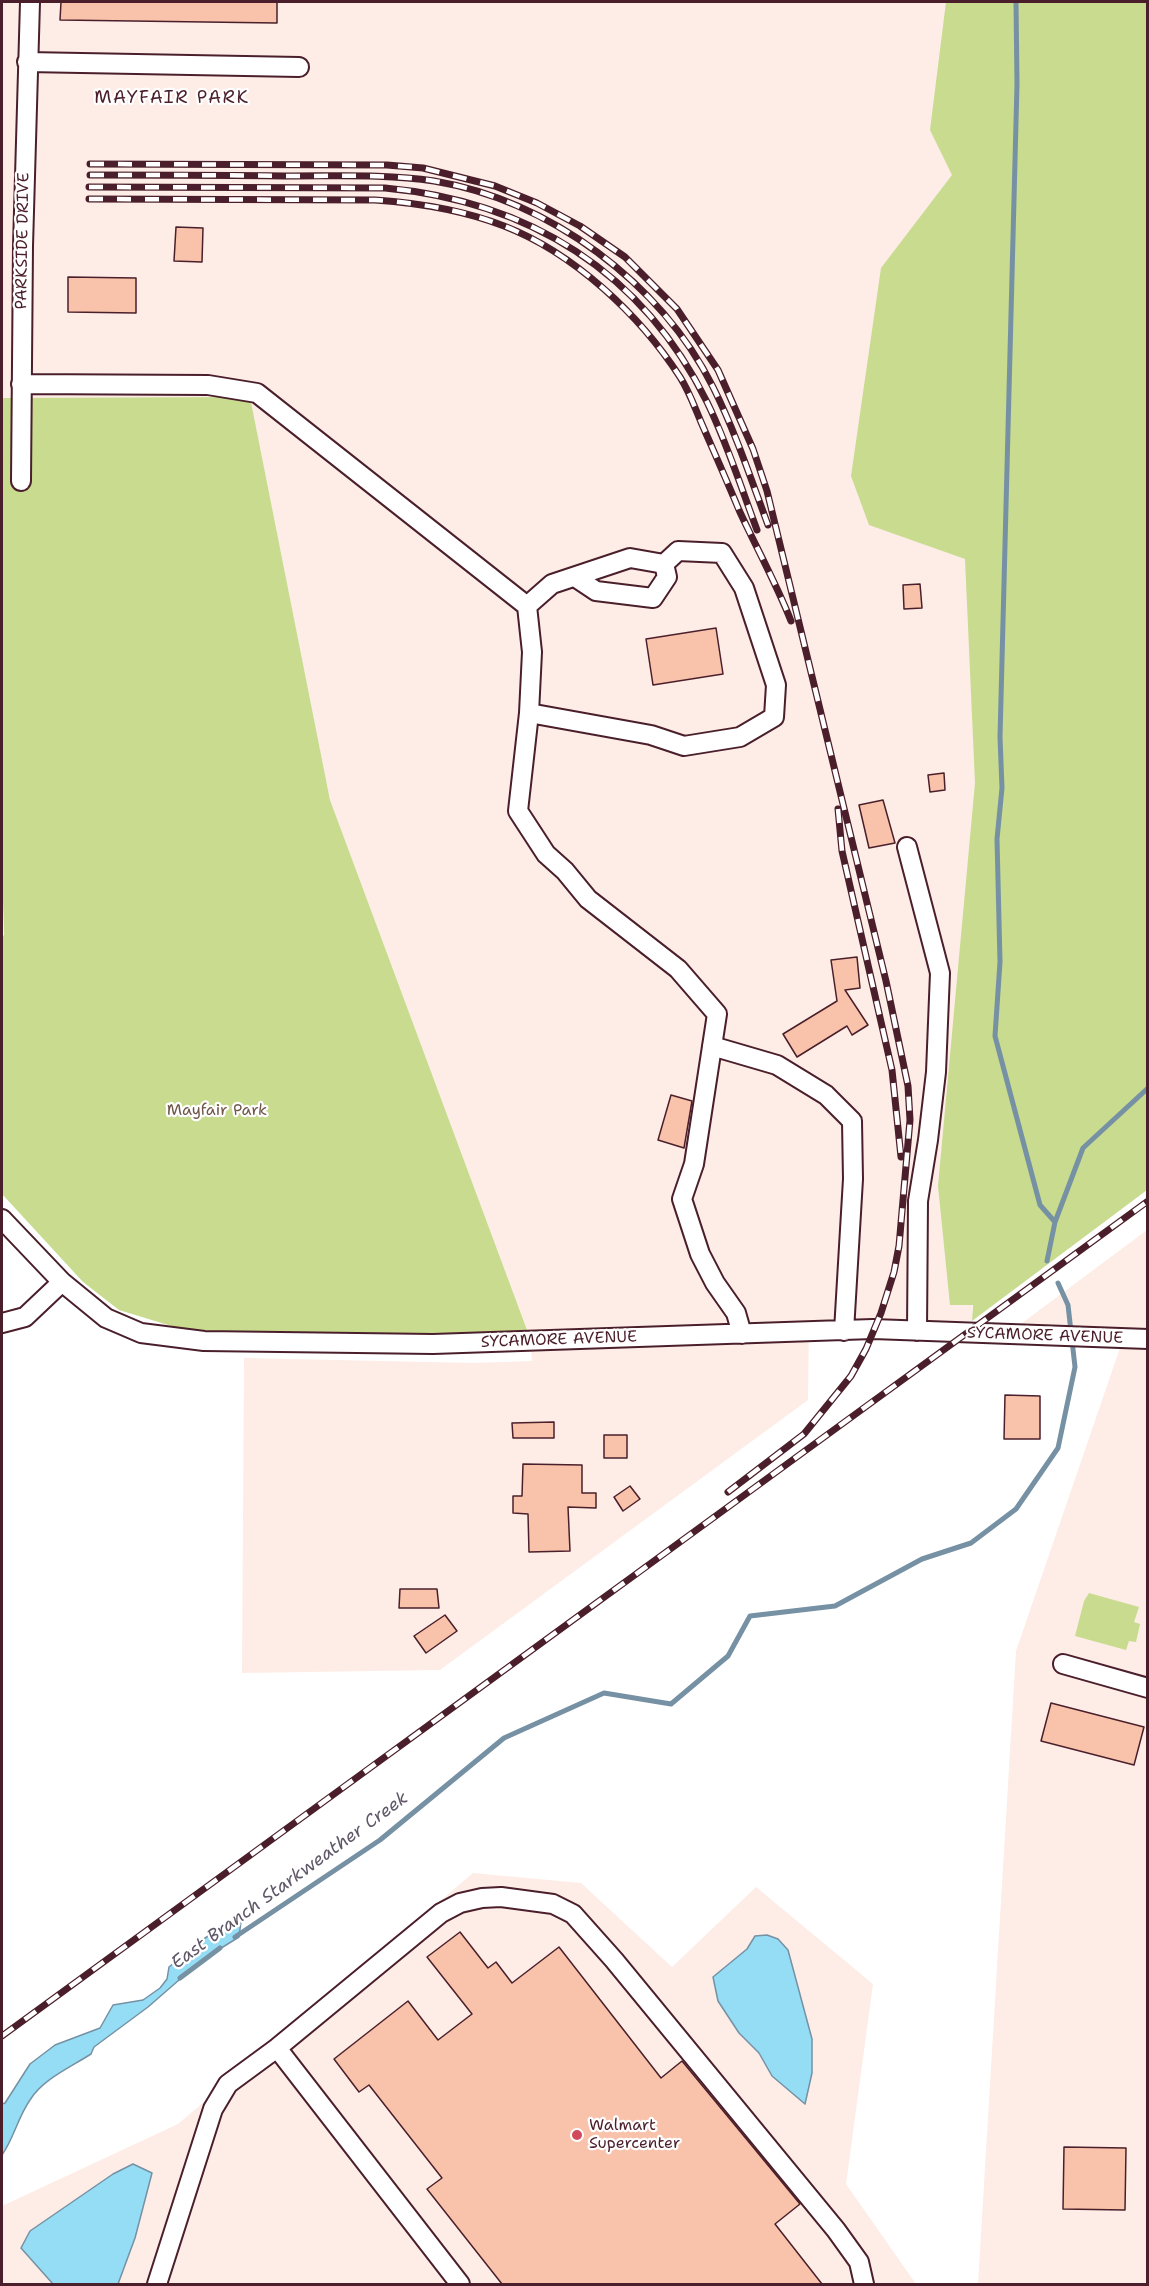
<!DOCTYPE html>
<style>
body{margin:0}
#map{position:relative;width:1149px;height:2286px;overflow:hidden;background:#fff;font-family:"Shantell Sans",sans-serif}
canvas{display:block}
.frame{position:absolute;inset:0;border:3px solid #4a1f2b;pointer-events:none}
</style>
<div id="map">
<canvas width="1149" height="2286"></canvas>
<div class="frame"></div>
</div>
<script>
const ctx = document.querySelector('canvas').getContext('2d');
ctx.lineJoin = 'round';
function fill(path, color) { ctx.fillStyle = color; ctx.fill(path, 'evenodd'); }
function stroke(path, color, width, dash) { ctx.strokeStyle = color; ctx.lineWidth = width; ctx.lineCap = dash ? 'butt' : 'round'; ctx.setLineDash(dash || []); ctx.stroke(path); }
function label(font, color, halo, rows, align = 'center') {
  ctx.font = font + ' "Shantell Sans",sans-serif'; ctx.lineWidth = 4.5; ctx.setLineDash([]); ctx.textBaseline = 'middle'; ctx.strokeStyle = halo; ctx.fillStyle = color; for (const [text, x, y, turn = 0] of rows) {
    ctx.save(); ctx.translate(x, y); ctx.rotate((+turn || 0) * Math.PI / 180); ctx.textAlign = isNaN(turn) ? turn : align; if (halo) ctx.strokeText(text, 0, 0); ctx.fillText(text, 0, 0); ctx.restore();
  }
}
const built = new Path2D(`
 M2,2H999L972,1321L809,1322L808,1400L440,1670L242,1673L244,1358L473,1363L532,1361L530,1338L330,800L250,398H2Z
 M1147,1230V2284H978L1016,1651L1123,1339L1006,1335Z
 M473,1873L581,1883L672,1967L756,1887L873,1984L846,2184L916,2284H2V2206L178,2124Z`);
const green = new Path2D(`
 M946,2H1148L1147,1190L972,1321L973,1305H950L938,1186L975,783L965,559L869,525L851,476L881,268L952,175L930,130Z
 M250,397L330,800L530,1338H440L221,1332L178,1328L119,1310L83,1282L2,1194V937L4,935L2,869V398Z
 M1089,1593L1139,1607L1134,1622L1140,1624L1136,1642L1129,1641L1126,1650L1075,1636L1084,1601Z`);
const water = new Path2D(`
 M242,1914L239,1937L202,1960L148,2007L94,2047L91,2054C71,2067 43,2079 30,2100C18,2117 14,2138 2,2155V2104L5,2103L30,2064L55,2045L100,2028L113,2005L143,2000L160,1988L167,1979L169,1967L199,1942Z
 M767,1935L778,1939L788,1950L812,2039V2073L805,2104L772,2076L759,2053L739,2033L718,2001L713,1977L747,1949L755,1936Z
 M133,2164L152,2173L135,2238L118,2284H53L21,2248L30,2231L113,2174Z`);
const stream = new Path2D(`
 M1016,2L1017,84L1000,737L1002,788L997,839L1000,962L995,1036L1040,1205L1055,1222
 M1047,1261L1055,1222L1083,1148L1148,1088
 M235,1937L380,1840L504,1738L604,1693L671,1704L728,1656L750,1616L835,1606L922,1559L971,1543L1016,1509L1058,1448L1075,1367L1068,1305L1058,1283
 M180,1978L220,1948`);
const building = new Path2D(`
 M61,2H277V23L60,20Z
 M176,227L203,228L202,262L174,261Z
 M68,277L136,278V313L68,312Z
 M920,584L922,608L904,609L903,585Z
 M716,628L723,674L653,685L646,639Z
 M944,773L945,790L930,792L928,775Z
 M883,800L895,843L869,848L859,805Z
 M857,957L860,988L845,990L868,1025L852,1035L847,1026L797,1057L783,1034L837,1001L831,960Z
 M671,1095L692,1101L684,1148L658,1140Z
 M1005,1395L1040,1396V1439H1004Z
 M554,1422V1438H513L512,1423Z
 M604,1435H627V1458H604Z
 M523,1464L582,1465V1493H596V1508L568,1507L570,1551L529,1552L528,1514L513,1513V1496H522Z
 M630,1486L640,1499L623,1511L614,1497Z
 M400,1589H437L439,1608H399Z
 M445,1615L457,1631L426,1653L414,1636Z
 M1051,1703L1144,1727L1134,1765L1041,1741Z
 M460,1932L488,1968L496,1962L512,1983L559,1947L661,2078L682,2061L800,2204L775,2224L822,2284H502L427,2189L442,2178L369,2085L359,2092L334,2059L408,2001L438,2040L472,2014L427,1957Z
 M1064,2147L1126,2148L1125,2210L1063,2209Z`);
const minor = new Path2D(`
 M27,62L299,67
 M21,384L208,385L257,393L527,606L532,652L529,713L518,811L546,854L565,871L588,899L678,969L717,1014L694,1164L682,1199L700,1254L715,1283L736,1313L742,1334
 M21,481L23,246L30,2
 M527,606L552,584L630,558L664,564L667,577L653,598L596,591L575,577
 M529,713L651,735L684,746L740,737L774,717L776,685L744,588L722,553L678,551L664,564
 M907,847L940,973L936,1072L928,1140L918,1201L917,1331
 M712,1046L777,1065L826,1095L852,1121L853,1179L844,1331
 M2,1219L62,1282L106,1318L141,1333L204,1341L433,1344L873,1329L1148,1339
 M2,1323L25,1317L62,1282
 M1063,1664L1148,1688
 M277,2048L460,2284
 M157,2284L213,2109L228,2084L277,2048L441,1913L460,1903L482,1898L501,1897L553,1904L573,1914L614,1960L836,2230L859,2262L864,2284`);
const rail = new Path2D(`
 M90,164L387,165L423,168L495,186L537,203L580,226L625,257L677,309L718,370L753,449L767,491L886,981L908,1086L910,1120L899,1246L894,1272L881,1313L866,1349L851,1376L804,1434L728,1492
 M90,175C158,175 226,175 294,176C341,176 388,174 434,181C549,200 661,283 713,387C735,431 751,479 768,525
 M89,187L385,188C528,201 643,272 707,402C727,443 741,487 757,530
 M89,199L375,200C419,203 463,210 504,226C574,253 640,315 680,377C689,391 695,408 701,422C714,452 727,481 739,510C756,547 776,583 791,621
 M838,809L842,851L892,1070L901,1157
 M2,2036L1148,1201`);
const markers = [
 [577,2135,6,"#d1495b"]
];
const streetNames = [
 ["PARKSIDE DRIVE",23,241,-89],
 ["SYCAMORE AVENUE",1045,1336,2],
 ["SYCAMORE AVENUE",559,1340,-2]
];
const parkNames = [
 ["Mayfair Park",217,1111]
];
const poiNames = [
 ["Walmart",589,2126],
 ["Supercenter",589,2144]
];
const neighbourhoodNames = [
 ["MAYFAIR PARK",172,98]
];
const waterNames = [
 ["East Branch Starkweather Creek",290,1881,-36]
];
fill(built, '#fdede6');
fill(green, '#c8db8f');
fill(water, '#94ddf5');
stroke(water, '#7691a4', 1.5);
stroke(stream, '#7691a4', 5);
fill(building, '#f8c3aa');
stroke(building, '#4a1f2b', 1.5);
stroke(minor, '#4a1f2b', 22);
stroke(minor, '#fff', 18);
stroke(rail, '#4a1f2b', 7);
stroke(rail, '#fff', 4.5, [14]);
for (const [x, y, r, color] of markers) { const dot = new Path2D(); dot.arc(x, y, r, 0, 2 * Math.PI); ctx.fillStyle = color; ctx.fill(dot); stroke(dot, '#fff', 2); }
label('16px', '#4a1f2b', '#fff', streetNames);
label('16px', '#705749', '#fff', parkNames);
label('16px', '#4a1f2b', '#fff', poiNames, 'left');
ctx.letterSpacing = '1.5px';
label('18px', '#4a1f2b', '#fff', neighbourhoodNames);
ctx.letterSpacing = '0px';
label('italic 18px', '#605868', '#fff', waterNames);
</script>
